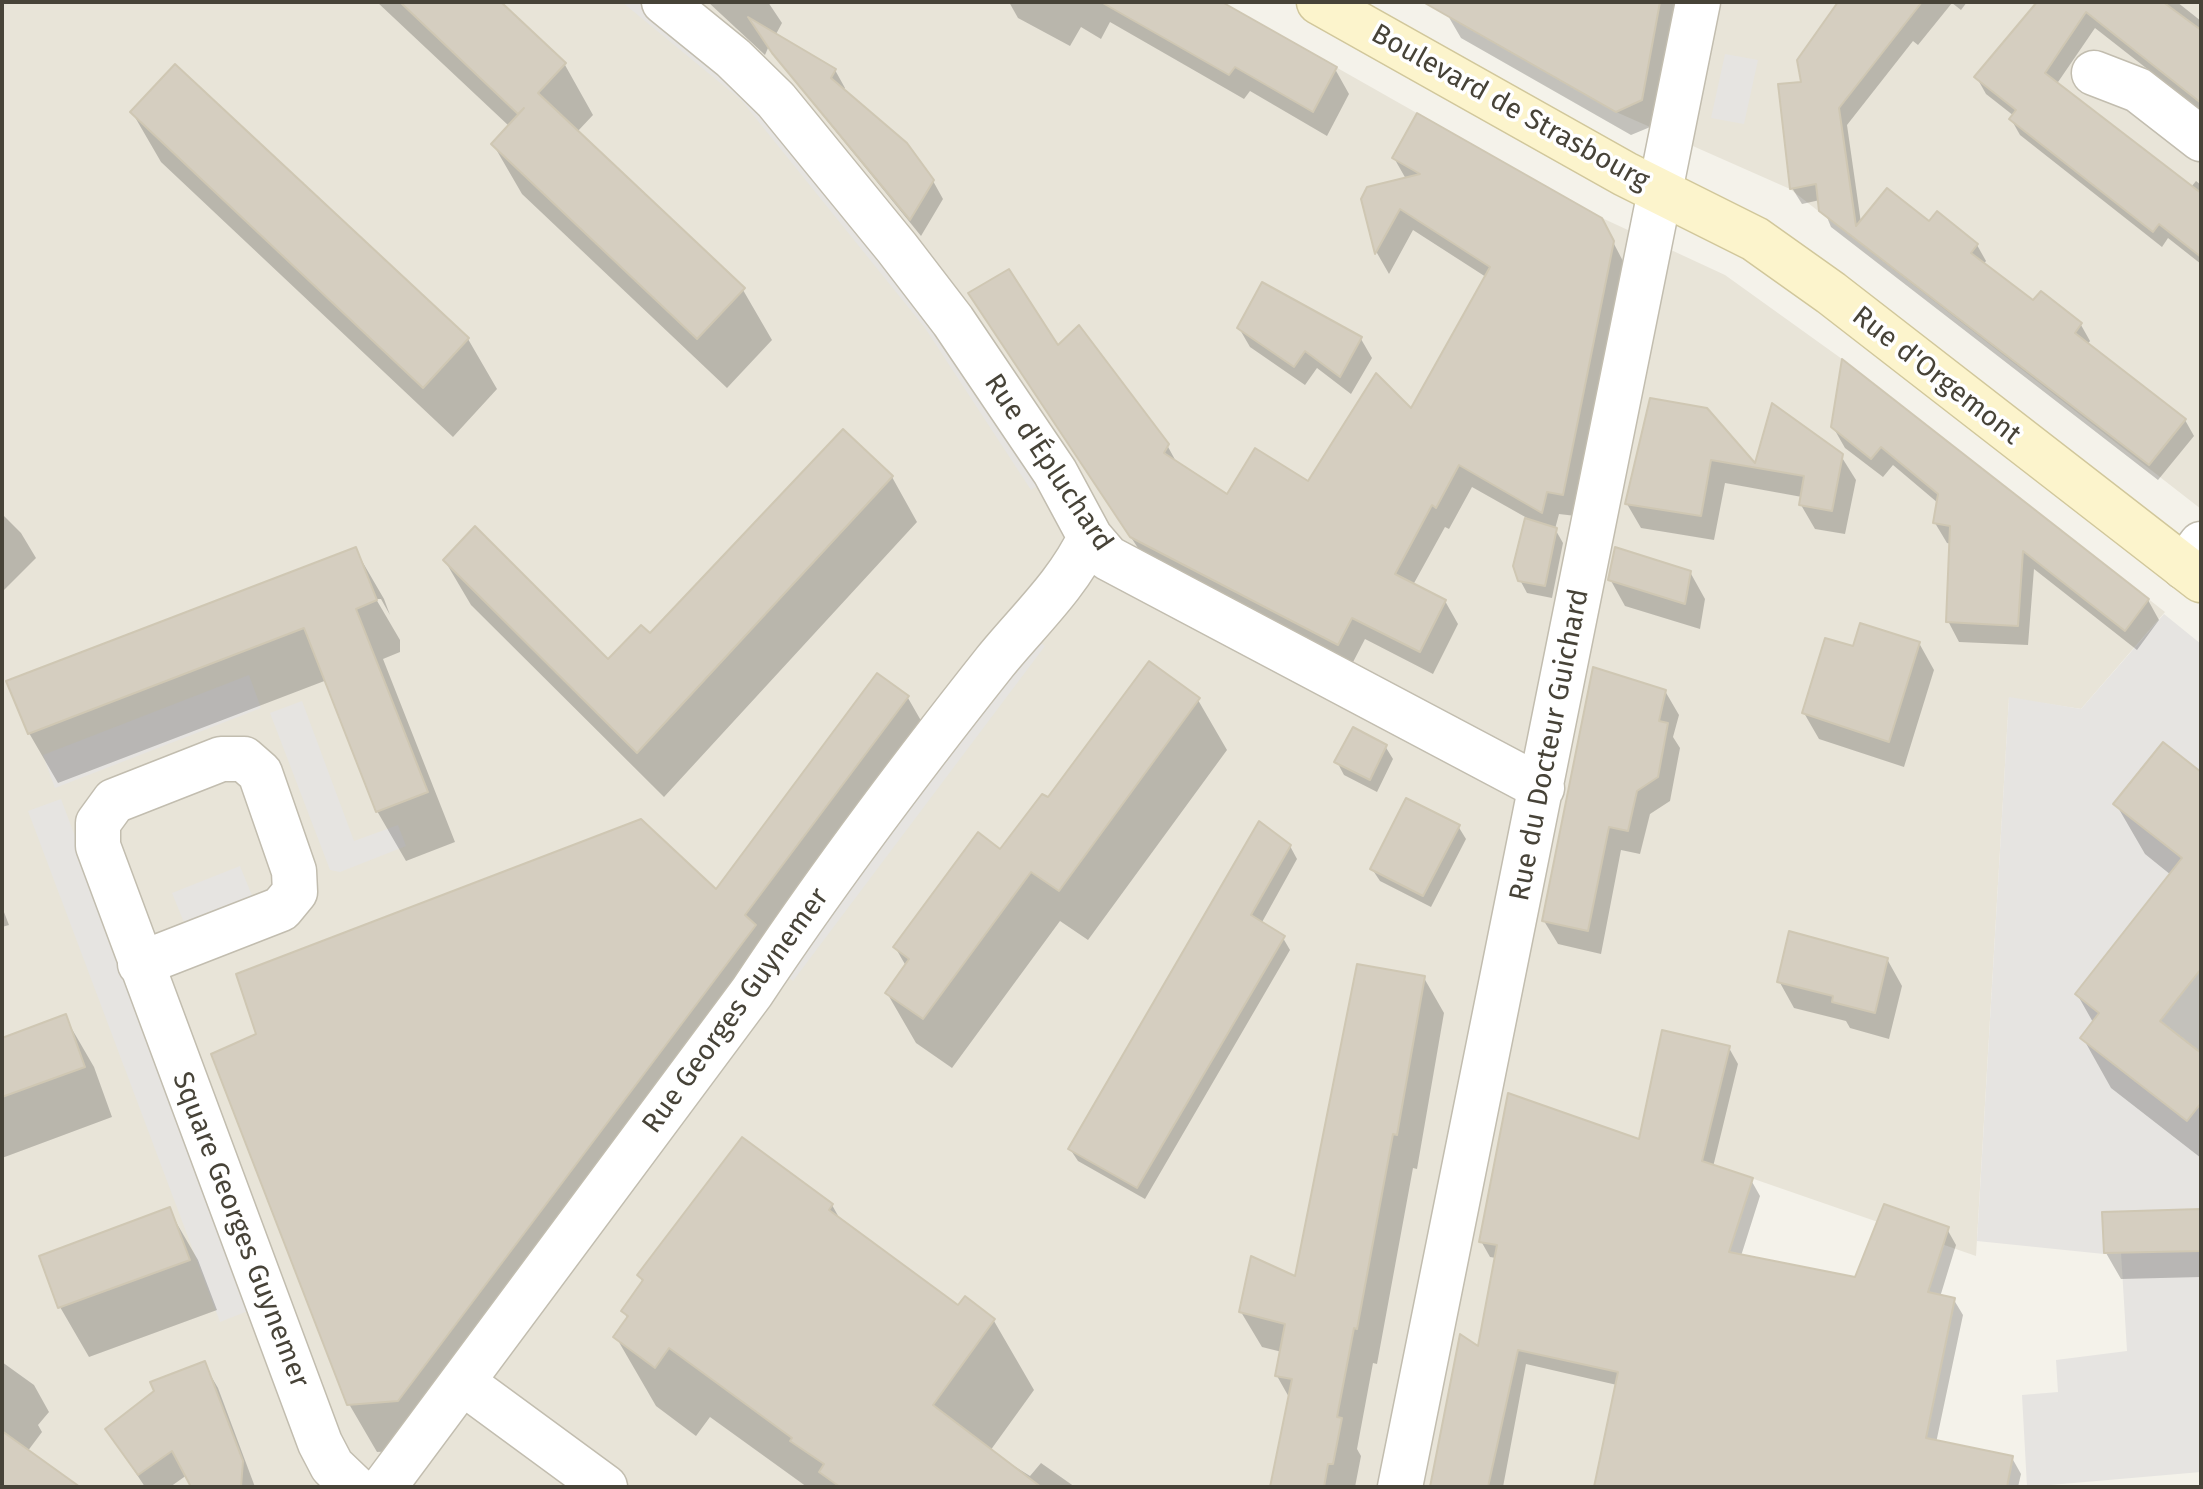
<!DOCTYPE html>
<meta charset="utf-8">
<style>
body{margin:0}
#map{position:relative;width:2203px;height:1489px;overflow:hidden;background:#f4f2ea;font-family:"Fira Sans",sans-serif}
canvas{display:block}
.frame{position:absolute;inset:0;border:4px solid #474338;pointer-events:none}
</style>
<div id="map">
<canvas width="2203" height="1489"></canvas>
<div class="frame"></div>
</div>
<script>
const ctx = document.querySelector('canvas').getContext('2d');
ctx.lineJoin = 'round';
function fill(path, color) { ctx.fillStyle = color; ctx.fill(path, 'evenodd'); }
function stroke(path, color, width, dash) { ctx.strokeStyle = color; ctx.lineWidth = width; ctx.lineCap = dash ? 'butt' : 'round'; ctx.setLineDash(dash || []); ctx.stroke(path); }
function label(font, color, halo, rows, align = 'center') {
  ctx.font = font + ' "Fira Sans",sans-serif'; ctx.lineWidth = 7; ctx.setLineDash([]); ctx.textBaseline = 'middle'; ctx.strokeStyle = halo; ctx.fillStyle = color; for (const [text, x, y, turn = 0] of rows) {
    ctx.save(); ctx.translate(x, y); ctx.rotate((+turn || 0) * Math.PI / 180); ctx.textAlign = isNaN(turn) ? turn : align; if (halo) ctx.strokeText(text, 0, 0); ctx.fillText(text, 0, 0); ctx.restore();
  }
}
const residential = new Path2D(`
 M2,2H1221L1602,218L1725,275L1842,359L2165,612L2081,709L2009,698L1976,1256L1676,1152L1611,1487H2Z
 M1424,2H2201V509L1790,189L1616,112Z`);
const parking = new Path2D(`
 M622,2H641L752,91L893,264L1043,482L1031,490L925,328L741,100Z
 M1725,54L1758,60L1744,124L1711,118Z
 M2164,614L2201,644V772L2163,742L2114,804L2182,858L2075,994L2099,1013L2081,1038L2187,1121L2201,1103V1209L2103,1213L2104,1254L1977,1241L2009,697L2081,709Z
 M1034,638L1045,646L793,981L782,973Z
 M249,675L261,708L55,788L43,755Z
 M302,701L354,841L398,825L406,846L340,872L330,870L270,713Z
 M61,799L253,1309L220,1322L28,811Z
 M240,866L253,898L185,925L172,893Z
 M2201,1251V1472L2027,1487L2022,1395L2058,1392L2056,1360L2127,1351L2121,1253Z`);
const shadow = new Path2D(`
 M377,2H498L565,65L593,115L577,132L743,290L772,340L727,388L522,194L493,144L509,126Z
 M708,2H768L782,23L775,36L835,70L845,88L843,91L933,181L943,199L921,236L768,48L765,55Z
 M1009,2H1217L1335,69L1349,94L1327,136L1250,91L1244,99L1110,22L1101,39L1081,27L1070,46L1018,18Z
 M1452,2H1678L1655,125L1631,135L1461,38L1447,14Z
 M1856,2H1967L1961,10L1952,3L1918,45L1913,41L1847,125L1861,223L1930,224L1977,245L1986,261L1983,265L2033,303L2081,325L2090,341L2087,345L2185,420L2194,436L2158,480L1831,227L1820,200L1802,204L1792,188L1803,84Z
 M2040,2H2177L2201,21V111L2095,28L2056,85L2191,187L2196,181L2201,185V264L2168,238L2162,247L2020,135L2011,119L2014,116L1986,94L1977,78Z
 M175,67L468,339L497,389L453,437L161,162L132,112Z
 M1394,158L1601,219L1625,265L1576,516L1559,514L1555,529L1563,543L1552,598L1527,593L1520,580L1515,566L1527,518L1472,487L1449,529L1445,527L1413,585L1445,601L1458,624L1433,674L1365,639L1351,666L1146,560L984,316L1058,348L1167,445L1178,465L1227,497L1308,484L1411,411L1486,277L1413,230L1389,274L1377,253L1363,200L1406,179Z
 M1239,328L1361,339L1372,358L1351,394L1317,368L1305,385L1250,347Z
 M1843,363L2148,600L2159,620L2137,650L2034,569L2028,645L1959,642L1948,621L1951,544L1947,543L1935,523L1938,503L1893,465L1883,477L1845,448L1833,427Z
 M1652,400L1756,467L1841,456L1856,480L1845,534L1815,529L1801,505L1802,497L1725,483L1714,540L1641,528L1627,504Z
 M892,477L917,522L664,797L471,605L445,561L608,662Z
 M2,514L21,533L36,558L2,592Z
 M355,549L384,599L390,615L381,599H376L400,640V652L383,659L455,842L406,861L377,811L327,680L58,783L29,733Z
 M1690,572L1705,599L1700,629L1625,606L1610,579Z
 M1919,643L1934,670L1904,767L1819,739L1804,713L1854,648Z
 M1665,691L1679,715L1673,737L1680,748L1670,801L1650,814L1640,854L1621,850L1601,954L1558,944L1544,921Z
 M908,698L935,745L425,1449L377,1452L349,1404L716,892Z
 M1198,700L1227,750L1088,940L1060,921L952,1068L916,1043L887,993L906,966L895,947L1001,852Z
 M1385,746L1393,759L1377,792L1344,775L1337,762Z
 M2201,774V1158L2111,1088L2083,1038L2094,1024L2077,994L2171,875L2145,854L2116,804Z
 M1458,826L1466,839L1431,907L1380,881L1372,869Z
 M1290,846L1297,859L1261,924L1283,938L1290,950L1145,1199L1078,1161L1070,1149Z
 M2,907L9,925L2,927Z
 M1887,959L1902,986L1889,1039L1850,1028L1846,1021L1794,1008L1779,981Z
 M1424,978L1444,1013L1417,1169L1413,1168L1377,1364L1373,1363L1357,1449L1361,1456L1355,1487H1272L1290,1399L1277,1376L1282,1352L1262,1347L1241,1312L1297,1278Z
 M65,1017L94,1067L112,1117L2,1158V1040Z
 M1729,1048L1738,1064L1713,1167L1751,1180L1760,1196L1741,1256L1856,1280L1947,1229L1956,1245L1940,1297L1954,1300L1963,1315L1936,1443L2012,1458L2021,1474L2018,1487H1597L1617,1385L1526,1364L1503,1487H1432L1479,1349L1496,1258L1490,1257L1481,1241L1640,1141Z
 M832,1205L841,1221L958,1307L965,1299L994,1321L1034,1390L990,1451L1030,1476L1041,1463L1075,1487H807L710,1417L696,1436L656,1406L616,1337L628,1319L623,1311L643,1283L639,1275Z
 M169,1210L198,1260L217,1310L89,1357L60,1307L42,1258Z
 M2201,1211V1277L2121,1279L2106,1253Z
 M2,1362L34,1385L49,1412L38,1425L42,1432L27,1452L76,1487H2Z
 M204,1364L218,1388L255,1487H193L187,1475L170,1487H145L107,1429Z`);
const building = new Path2D(`
 M400,2H501L566,63L538,93L745,288L697,339L491,144L524,108L518,114Z
 M1101,2H1222L1337,67L1313,112L1235,67L1229,75Z
 M1423,2H1660L1642,100L1616,112Z
 M1838,2H1922L1839,108L1856,226L1887,188L1929,221L1937,211L1978,244L1971,253L2033,300L2041,291L2082,323L2075,333L2186,419L2149,465L1819,211L1816,184L1790,189L1778,84L1801,82L1797,60Z
 M2037,2H2163L2201,30V103L2086,12L2045,73L2201,193V257L2159,224L2153,232L2009,119L2016,110L1974,77Z
 M748,17L836,69L831,78L907,143L934,180L910,220L772,53Z
 M175,64L469,338L423,388L130,112Z
 M1417,113L1602,218L1614,241L1563,495L1547,492L1542,513L1459,465L1436,508L1432,505L1395,574L1446,600L1420,652L1352,618L1338,645L1130,537L968,293L1009,269L1058,345L1079,325L1169,444L1164,453L1227,494L1255,448L1308,481L1376,373L1411,408L1490,267L1400,209L1375,254L1361,199L1367,187L1420,174L1392,158Z
 M1262,282L1362,337L1340,377L1305,351L1294,367L1237,328Z
 M1842,359L2149,599L2125,631L2023,551L2018,626L1946,622L1950,526L1933,523L1938,494L1881,447L1871,459L1831,427Z
 M1650,398L1707,408L1755,463L1772,403L1843,454L1832,511L1799,505L1804,476L1711,460L1701,516L1625,504Z
 M843,429L893,476L637,753L443,560L475,526L608,659L641,625L650,633Z
 M1525,518L1557,528L1545,586L1518,581L1513,566Z
 M356,547L377,600L356,609L428,792L376,812L304,628L28,734L6,681Z
 M1615,547L1691,571L1685,604L1608,580Z
 M1860,623L1920,642L1889,742L1802,713L1825,638L1853,646Z
 M1149,661L1200,698L1059,891L1031,872L923,1019L885,993L909,959L893,947L978,832L1000,849L1042,794L1048,797Z
 M1593,667L1666,690L1659,721L1668,723L1658,777L1637,791L1628,831L1609,827L1588,931L1542,921Z
 M877,673L909,696L745,915L756,925L398,1401L347,1405L211,1054L256,1034L236,974L641,819L716,889Z
 M1353,727L1387,745L1370,780L1334,762Z
 M2163,742L2201,772V969L2160,1021L2201,1053V1103L2187,1121L2080,1038L2099,1013L2075,994L2182,858L2113,804Z
 M1406,798L1460,825L1423,896L1370,869Z
 M1259,821L1291,845L1251,915L1285,936L1137,1188L1068,1149Z
 M1789,931L1888,958L1875,1013L1832,1002L1833,996L1777,982Z
 M1357,964L1425,976L1397,1135L1393,1134L1357,1329L1354,1328L1337,1417L1342,1418L1333,1464H1328L1324,1487H1270L1292,1379L1275,1376L1285,1324L1239,1312L1251,1256L1295,1276Z
 M66,1014L85,1067L2,1097V1038Z
 M1662,1030L1730,1046L1702,1161L1753,1178L1729,1252L1855,1277L1884,1204L1949,1227L1928,1292L1955,1298L1926,1438L2013,1456L2007,1487H1594L1618,1372L1518,1350L1488,1487H1430L1460,1334L1478,1346L1497,1245L1479,1242L1508,1093L1639,1139Z
 M742,1137L833,1204L829,1210L958,1305L965,1296L995,1319L933,1405L1041,1487H840L819,1472L824,1464L790,1441L792,1438L669,1348L655,1368L613,1337L628,1316L621,1311L643,1280L637,1275Z
 M170,1207L190,1260L58,1308L39,1256Z
 M2201,1209V1251L2104,1253L2102,1212Z
 M205,1361L243,1461L241,1487H191L172,1451L138,1475L105,1429L154,1391L150,1382Z
 M2,1431L80,1487H2Z`);
const street = new Path2D(`
 M664,2L733,58L776,100L897,248L953,321L1055,472L1090,537L1108,558L1542,788
 M2094,73L2138,90L2201,139
 M2184,567L2201,544
 M140,964L281,909L295,892L294,871L260,773L244,759H221L114,801L98,823V846L320,1443L332,1466L354,1487
 M462,1382L605,1487
 M384,1487L752,992C827,879 910,769 994,663C1027,622 1068,585 1090,537
 M1400,1487L1698,2`);
const secondary = new Path2D(`
 M1319,2L1625,174L1755,239L1831,293L2201,580`);
const streetNames = [
 ["Boulevard de Strasbourg",1510,108,29],
 ["Rue d'Orgemont",1936,376,38],
 ["Rue d'Épluchard",1048,463,56],
 ["Rue du Docteur Guichard",1550,745,-79],
 ["Rue Georges Guynemer",736,1011,-54],
 ["Square Georges Guynemer",240,1230,69]
];
fill(residential, '#e8e4d8');
fill(parking, '#e6e4e1');
fill(shadow, '#0003');
fill(building, '#d5cec0');
stroke(building, '#cfc7b3', 2);
stroke(street, '#c2bdaf', 47);
stroke(secondary, '#d1c79b', 47);
stroke(street, '#fff', 44);
stroke(secondary, '#fcf4cc', 44);
label('28px', '#474338', '#fff', streetNames);
</script>
